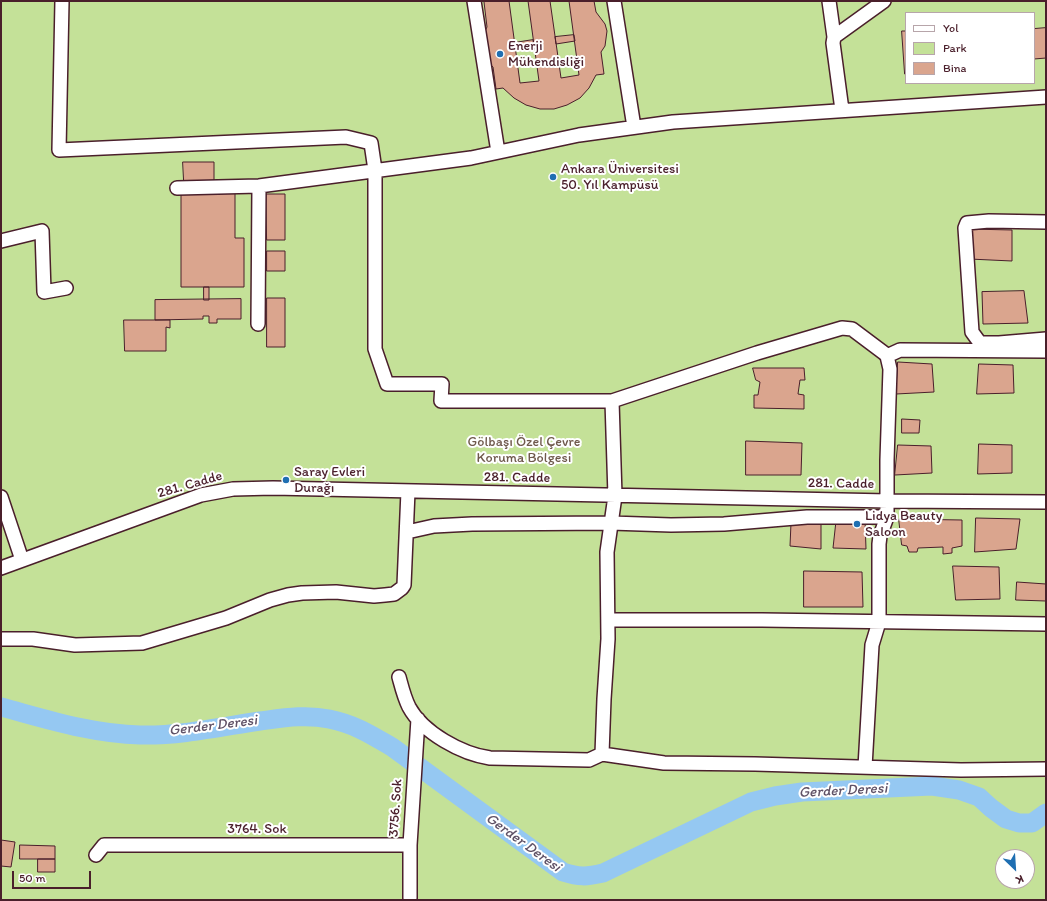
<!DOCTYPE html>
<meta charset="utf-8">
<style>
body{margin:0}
#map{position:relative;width:1047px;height:901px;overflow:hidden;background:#f8ede8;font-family:Itim,sans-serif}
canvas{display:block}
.frame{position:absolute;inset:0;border:2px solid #4a1f2b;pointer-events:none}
.legend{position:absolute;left:905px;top:12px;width:130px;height:72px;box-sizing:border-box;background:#fff;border:1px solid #b7a5aa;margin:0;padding:5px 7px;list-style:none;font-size:12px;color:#4a1f2b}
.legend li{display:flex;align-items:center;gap:8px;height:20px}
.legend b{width:20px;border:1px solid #b7a5aa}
.north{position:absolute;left:995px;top:849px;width:40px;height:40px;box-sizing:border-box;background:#fff;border:1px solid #b7a5aa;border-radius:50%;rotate:155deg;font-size:11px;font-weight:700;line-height:16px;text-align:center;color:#4a1f2b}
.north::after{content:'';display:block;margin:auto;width:14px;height:18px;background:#1f6fb2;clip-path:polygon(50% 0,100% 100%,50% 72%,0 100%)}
.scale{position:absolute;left:12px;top:871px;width:79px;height:18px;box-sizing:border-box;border:2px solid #4a1f2b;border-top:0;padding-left:5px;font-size:12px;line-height:14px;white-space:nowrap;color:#4a1f2b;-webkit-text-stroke:3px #fff;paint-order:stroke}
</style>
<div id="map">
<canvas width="1047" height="901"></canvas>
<div class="frame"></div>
<ul class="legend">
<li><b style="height:5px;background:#fff"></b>Yol</li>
<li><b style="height:11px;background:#c4e198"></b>Park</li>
<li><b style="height:11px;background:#daa58e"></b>Bina</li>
</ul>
<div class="north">K</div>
<div class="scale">50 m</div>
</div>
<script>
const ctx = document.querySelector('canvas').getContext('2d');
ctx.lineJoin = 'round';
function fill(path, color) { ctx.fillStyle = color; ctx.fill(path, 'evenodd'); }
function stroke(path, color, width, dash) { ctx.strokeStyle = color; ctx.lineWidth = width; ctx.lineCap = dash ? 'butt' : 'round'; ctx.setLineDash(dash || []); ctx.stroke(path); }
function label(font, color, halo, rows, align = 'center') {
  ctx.font = font + ' Itim,sans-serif'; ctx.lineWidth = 4; ctx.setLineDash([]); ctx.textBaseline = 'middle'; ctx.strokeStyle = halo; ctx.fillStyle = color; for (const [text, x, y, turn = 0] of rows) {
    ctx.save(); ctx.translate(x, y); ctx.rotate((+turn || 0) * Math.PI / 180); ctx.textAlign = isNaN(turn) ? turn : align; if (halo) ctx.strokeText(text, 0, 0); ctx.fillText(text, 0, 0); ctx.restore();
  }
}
const green = new Path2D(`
 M1,1H1046V900H1ZM906,13H1034V83H906ZM1003,857H1027V881H1003Z`);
const river = new Path2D(`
 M1,707C46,719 92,734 140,735C180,736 220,727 260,721C283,718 306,714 329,719C354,724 370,734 392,747L563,872C579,877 586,877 603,873L751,802L775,796L802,792L932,786L959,790L979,797L991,808L1006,819L1019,823H1032L1046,813`);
const building = new Path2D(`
 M488,1H509L520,83L539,81L528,1H550L561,78L579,75L569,1H594L596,12L605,24L607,31L605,46L601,52L604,74L596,75L589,88L580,98L567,105L554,109H540L526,105L514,98L503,88L496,89L493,67L488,62L484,33L487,27L484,2Z
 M1046,28V58L1034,59V29Z
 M902,31H906V74H905Z
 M574,35L575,41L556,44L555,37Z
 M533,40L534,47L515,49L514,43Z
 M183,162H214V181H184Z
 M235,192V238H244V287H181V193Z
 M266,194H285V240H267Z
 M969,229L1012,230V261L969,259Z
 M267,251H285V271H267Z
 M204,287H209V300H204Z
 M1024,291L1028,323L983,324L982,292Z
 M267,298H285V347H267Z
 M241,299V319H217V323H209V316H203V319L155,320V300Z
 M124,320H170V328L166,327V351H125Z
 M898,362L932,364L934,392L896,394Z
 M979,364L1013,365L1014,393L977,394Z
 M753,368H804L805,380H800L798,394L804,395V409L754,408V395H758L760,382L756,380Z
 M902,419L920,420L919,433H902Z
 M746,441L802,443L801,475H746Z
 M979,444L1012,445V473L978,474Z
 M898,445L931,446L932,473L895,475Z
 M976,518L1020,519L1016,549L975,552Z
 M899,519L962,520V546L952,548V553L943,554V547L918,548L917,552H909L907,546L902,545Z
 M865,520L866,549L833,548L836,521Z
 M821,522V549L790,546L791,523Z
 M953,566L999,567L1000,599L956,600Z
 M804,571L862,572L863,607H804Z
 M1017,582L1046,584V601L1016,600Z
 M1,840L15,842L11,867L1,866Z
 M20,845L55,846V859H20Z
 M38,859H55V872H38Z`);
const minor = new Path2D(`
 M62,1L59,150L346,137L371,143L375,170V349L387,384H442L441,401H612L757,353L842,328L852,329L884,353L887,356L890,369L887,460V517L880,536L879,544V622L872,645L865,767
 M474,1L498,152
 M614,1L634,127
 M829,1L834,37
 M842,110L833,43L834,37L884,1
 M177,188L259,186L471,158L579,135L673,122L1046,97
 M1046,222L989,221L967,223L965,228L972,332L980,343H999L1046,339
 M1,241L42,231L44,292L66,288
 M258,324L259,186
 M887,356L900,350L1046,351
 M1,497L22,560
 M407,532L434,526L472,524L611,523L671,525L724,524L807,517H887
 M1,568L201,495L233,489L273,488L888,501L1046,502
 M608,620H762L1046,624
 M1,639H33L75,645L142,643L226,618L270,600L288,595L302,593L336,592L374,596L385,595L394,594L402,588L404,585L408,491
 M399,677C402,688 404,697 409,707C423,733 462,754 490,758L589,760L602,754L664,763L755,764L961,770L1046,769
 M602,754L604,699L608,639L607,552L615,496L612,401
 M96,855L104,845H410
 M410,898V845L418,719`);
const markers = [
 [500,54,4,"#1f6fb2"],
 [553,177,4,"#1f6fb2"],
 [286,480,4,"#1f6fb2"],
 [857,524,4,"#1f6fb2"]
];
const poiNames = [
 ["Enerji",508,46],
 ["Mühendisliği",508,62],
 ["Ankara Üniversitesi",561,169],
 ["50. Yıl Kampüsü",561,185],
 ["Saray Evleri",294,472],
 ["Durağı",294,488],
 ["Lidya Beauty",865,516],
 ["Saloon",865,532]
];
const parkNames = [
 ["Gölbaşı Özel Çevre",524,442],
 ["Koruma Bölgesi",524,458]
];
const streetNames = [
 ["281. Cadde",517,478,1],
 ["281. Cadde",841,484,1],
 ["281. Cadde",190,485,-16],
 ["3756. Sok",396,808,-86],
 ["3764. Sok",257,829]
];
const waterNames = [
 ["Gerder Deresi",213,726,-7],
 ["Gerder Deresi",843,791,-3],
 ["Gerder Deresi",523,843,36]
];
fill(green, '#c4e198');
stroke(river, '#95c8f2', 19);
fill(building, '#daa58e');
stroke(building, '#4a1f2b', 1);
stroke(minor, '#4a1f2b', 16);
stroke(minor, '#fff', 13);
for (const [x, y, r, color] of markers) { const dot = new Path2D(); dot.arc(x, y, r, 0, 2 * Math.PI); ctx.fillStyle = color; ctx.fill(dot); stroke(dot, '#fff', 1.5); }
label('14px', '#4a1f2b', '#fff', poiNames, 'left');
label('14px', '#6f594c', '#fff', parkNames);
label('14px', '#4a1f2b', '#fff', streetNames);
label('italic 15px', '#605267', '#fff', waterNames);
</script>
